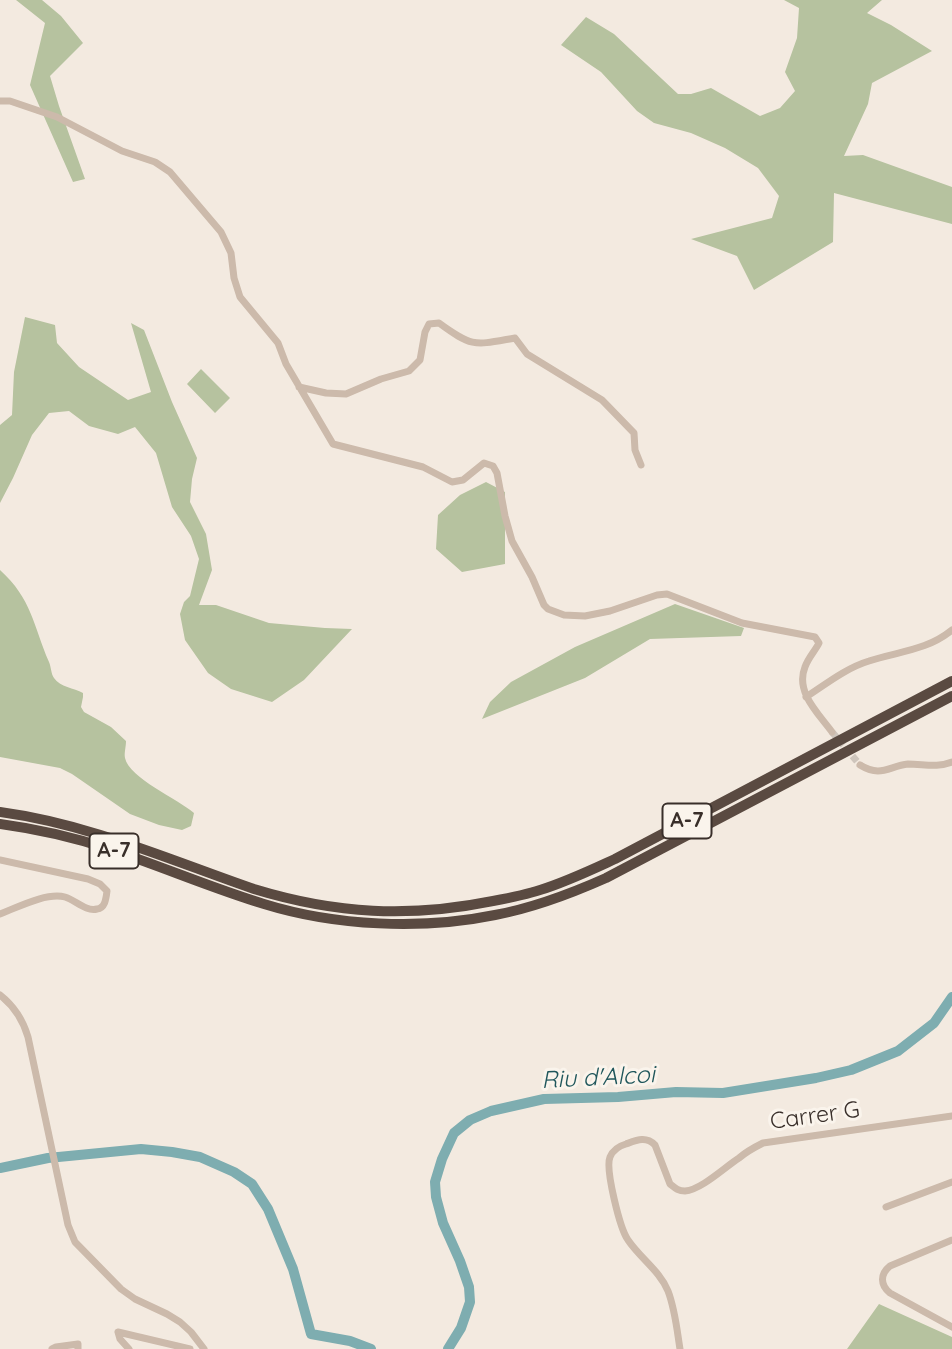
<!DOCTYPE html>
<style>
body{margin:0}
canvas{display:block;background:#f3eae0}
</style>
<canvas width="952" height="1349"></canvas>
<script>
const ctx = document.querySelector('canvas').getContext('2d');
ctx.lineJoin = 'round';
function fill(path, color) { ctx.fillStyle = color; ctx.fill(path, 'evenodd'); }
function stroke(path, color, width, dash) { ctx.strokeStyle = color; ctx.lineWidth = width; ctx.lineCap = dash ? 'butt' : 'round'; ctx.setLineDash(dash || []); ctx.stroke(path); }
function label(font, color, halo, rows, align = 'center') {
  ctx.font = font + ' Quicksand,sans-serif'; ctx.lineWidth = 6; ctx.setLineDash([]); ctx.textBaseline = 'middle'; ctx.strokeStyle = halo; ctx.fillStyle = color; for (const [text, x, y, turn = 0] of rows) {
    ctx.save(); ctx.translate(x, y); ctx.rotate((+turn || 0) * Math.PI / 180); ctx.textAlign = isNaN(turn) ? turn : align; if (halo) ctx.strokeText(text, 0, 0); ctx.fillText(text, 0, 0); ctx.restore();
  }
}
const green = new Path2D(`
 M16,0H42L61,16L83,43L50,76L59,106L85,179L73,182L30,85L45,23Z
 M784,0H882L867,13L891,25L932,51L872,83L868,104L844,156L863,155L952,187V224L834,193L833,242L754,290L737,256L691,239L772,218L779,196L758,168L725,148L691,133L654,123L637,111L601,72L561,45L586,17L614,34L678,94H691L711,88L760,116L780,108L795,91L785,72L797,38L799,8Z
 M25,317L55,325L57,343L79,367L128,400L151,392L131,323L144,330L172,402L197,458L192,479L190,502L206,534L212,570L199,605H216L269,623L325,628L352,629L304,680L272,702L231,689L208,673L185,640L180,614L184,602L190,596L199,559L191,536L172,507L156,453L135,427L118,434L89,426L69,411L49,413L32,435L13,478L0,503V425L12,415L14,372Z
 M201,369L230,398L215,413L187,384Z
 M486,482L505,492V564L462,572L436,549L438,515L460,495Z
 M0,570C32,599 33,625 49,662C51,666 51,674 54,678C60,687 74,688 83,693V697L81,707L84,712L111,727L126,741C126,747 124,753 125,758C129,778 178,799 194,813L191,826L182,830L159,825L130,814L72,774L60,768L0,757Z
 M675,604L744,628L741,636L650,639L585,678L482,719L490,702L511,682L575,647Z
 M879,1304L952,1337V1349H847Z`);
const river = new Path2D(`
 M0,1168L48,1158L141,1149L172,1152L200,1157L234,1172L252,1184L268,1209L293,1269L311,1334L350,1341L371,1349
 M448,1349L461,1328L470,1302L469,1287L460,1261L443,1223L436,1197L435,1182L442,1159L454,1133L470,1120L491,1111L544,1099L618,1097L676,1092L723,1093L816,1078L851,1070L898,1051L934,1023L952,997`);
const minorTunnel = new Path2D(`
 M832,732L860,765`);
const minor = new Path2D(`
 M0,101H10L57,117L122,151L155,162L170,172L221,232L231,253L234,278L240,297L278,343L286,364L333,444L423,467L452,482L463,480L484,463L493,466L497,473L505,516L512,541L532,577L544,605L548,609L564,615L585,616L610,611L657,595L667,594L742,623L815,637L819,643C815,651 808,658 805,667C795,692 818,713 832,732
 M299,387L326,393L346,394L381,379L409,371L420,360L425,332L429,324L439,323C473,348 475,345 515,338L527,354L602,400L634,433L635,450L641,465
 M806,697C826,684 846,668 869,661C899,651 926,651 952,630
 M860,765C881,778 889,766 908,764C924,764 937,768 952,762
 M0,860L88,879L100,884L107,891C106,899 105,908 97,909C86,912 75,900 65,897C47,892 18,907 0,914
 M0,995C14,1006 23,1020 28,1037L68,1225L75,1242L121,1289L135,1299L167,1314L180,1322L191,1332L204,1349
 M886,1207L952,1182
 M952,1240L890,1266C880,1274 880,1285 890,1293L952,1327
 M118,1332L190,1349
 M118,1332L120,1339L129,1349
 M52,1349L56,1347L78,1344V1349
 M680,1349C677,1330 675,1309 668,1291C660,1271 640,1258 628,1240C620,1229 605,1169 610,1157C613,1150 619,1146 626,1144C637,1140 646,1136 655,1145L670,1184C675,1188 678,1191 685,1191C701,1190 725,1167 739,1158C746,1152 755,1147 763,1143L952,1116`);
const highway = new Path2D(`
 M0,812C89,824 170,860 254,889C336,914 409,918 493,901C509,898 525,895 540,890C566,882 591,870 615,859L952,681
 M0,824C37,829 73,837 109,849C161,866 211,888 264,904C335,926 422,930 495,915C533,908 570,894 606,878L952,696`);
const shields = [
 [687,821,49],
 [114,851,49]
];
const shieldNames = [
 ["A-7",687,821],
 ["A-7",114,851]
];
const streetNames = [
 ["Carrer G",815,1116,-8]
];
const waterNames = [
 ["Riu d'Alcoi",598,1078,-3]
];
fill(green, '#b6c29f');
stroke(river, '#7eadb0', 10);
stroke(minorTunnel, '#cec5bc', 7, [7, 3.5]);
stroke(minor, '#ccbaab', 7);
stroke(highway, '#5a4a41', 10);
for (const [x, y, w] of shields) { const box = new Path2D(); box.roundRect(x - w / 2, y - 17.5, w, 35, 5); ctx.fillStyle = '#faf4ec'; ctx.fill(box); stroke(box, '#392f2a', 2); }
label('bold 21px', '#392f2a', null, shieldNames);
label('23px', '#392f2a', '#faf4ec', streetNames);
label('italic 24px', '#1f565b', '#faf4ec', waterNames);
</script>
